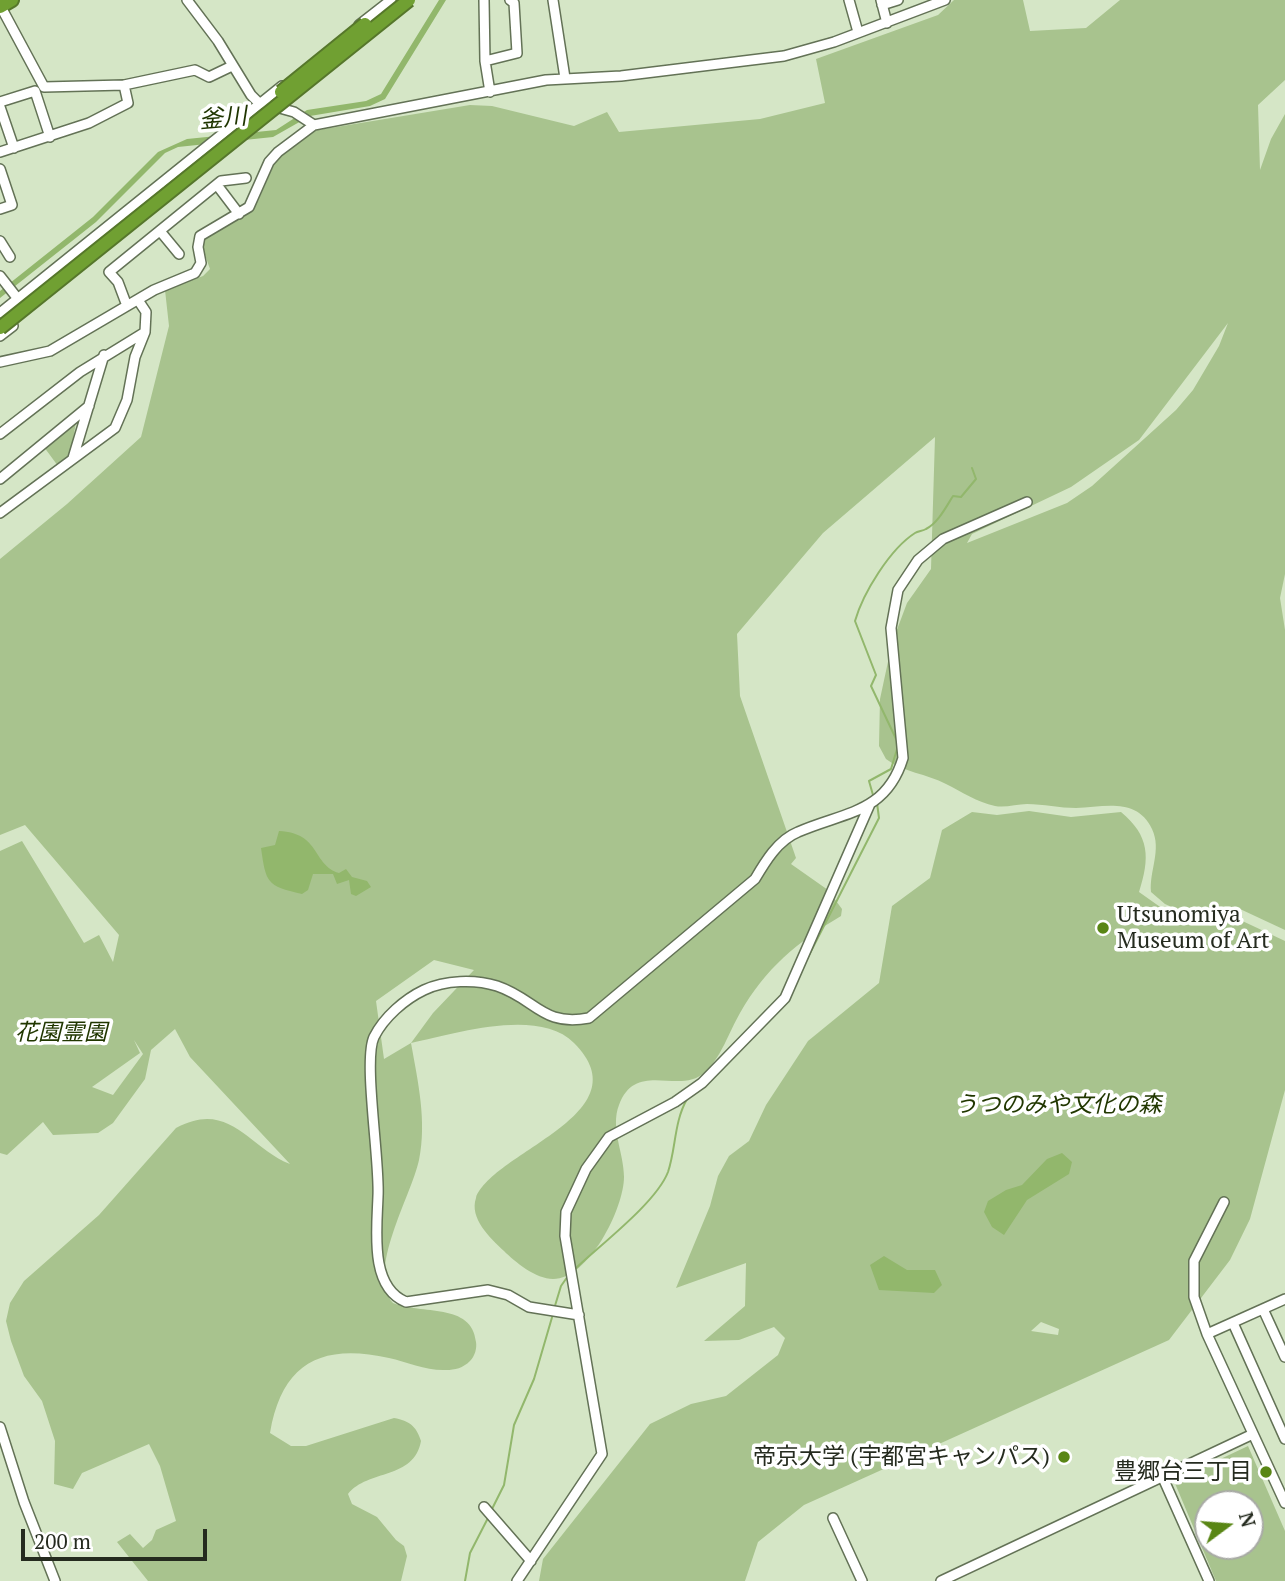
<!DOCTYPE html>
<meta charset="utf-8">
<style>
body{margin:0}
#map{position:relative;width:1285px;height:1581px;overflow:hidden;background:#d5e6c6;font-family:"PT Serif",serif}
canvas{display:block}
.north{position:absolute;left:1194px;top:1490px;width:70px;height:70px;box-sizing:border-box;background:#fff;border:2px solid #a8aaa5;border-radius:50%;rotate:74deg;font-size:19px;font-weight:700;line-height:28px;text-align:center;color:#252b1f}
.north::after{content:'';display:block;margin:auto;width:24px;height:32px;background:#598615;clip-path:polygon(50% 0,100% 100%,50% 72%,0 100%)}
.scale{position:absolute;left:21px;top:1529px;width:186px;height:32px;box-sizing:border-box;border:4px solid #252b1f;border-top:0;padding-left:9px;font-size:21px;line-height:24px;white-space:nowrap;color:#252b1f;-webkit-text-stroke:5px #fff;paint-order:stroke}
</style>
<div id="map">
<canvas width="1285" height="1581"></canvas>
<div class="north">N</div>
<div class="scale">200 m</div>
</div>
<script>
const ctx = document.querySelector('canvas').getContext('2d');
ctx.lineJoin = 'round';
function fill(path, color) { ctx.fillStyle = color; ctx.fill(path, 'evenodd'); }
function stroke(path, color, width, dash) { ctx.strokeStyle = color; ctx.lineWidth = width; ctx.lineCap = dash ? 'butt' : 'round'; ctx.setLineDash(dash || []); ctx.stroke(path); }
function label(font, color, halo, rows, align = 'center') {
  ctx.font = font + ' "PT Serif","Noto Sans JP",serif'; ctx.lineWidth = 7; ctx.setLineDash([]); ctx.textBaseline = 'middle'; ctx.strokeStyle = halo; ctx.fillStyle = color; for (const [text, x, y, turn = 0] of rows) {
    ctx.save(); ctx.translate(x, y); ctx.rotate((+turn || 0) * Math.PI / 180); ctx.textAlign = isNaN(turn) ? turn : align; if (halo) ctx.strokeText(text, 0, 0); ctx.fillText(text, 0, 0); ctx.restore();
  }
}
const green = new Path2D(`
 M954,0H1023L1030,31L1086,28L1120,0H1285V80L1258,105L1260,170L1271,139L1285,114V574L1280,598L1285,630V930L1240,909L1196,918L1165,904L1151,892C1149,871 1162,850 1152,829C1137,797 1104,807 1076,808C1060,808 1043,804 1027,804C1017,804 1005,808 995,806C977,802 962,792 946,784C927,774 903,772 886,759L879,746L880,699L892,643L907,603L931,569L935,437L823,533L737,634L740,696L796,858L791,864L828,890L842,909L841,916C797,942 765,969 740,1013C729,1032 721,1058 705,1072C680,1096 636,1059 619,1105C610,1128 624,1153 624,1177C624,1208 589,1279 553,1279C536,1279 515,1262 504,1251C490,1238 469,1218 476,1198C493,1151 645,1114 574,1043C538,1007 455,1034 411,1043C418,1082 427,1121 419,1160C411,1197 366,1271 393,1303C421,1315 472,1302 476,1342C477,1348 475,1356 470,1361C463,1368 455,1370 446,1370C427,1371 407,1362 389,1358C321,1343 282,1363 270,1433L291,1446H306L394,1418C410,1421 416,1426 421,1441C414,1480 368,1469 348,1494L352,1504L377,1517L396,1540L404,1546L407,1556L401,1581H148L117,1542L130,1534L143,1548L152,1540L156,1530L176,1521L160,1466L149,1444L82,1473L73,1489L54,1484L55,1441L42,1401L24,1376L11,1341L6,1321L10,1303L24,1281L99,1215L176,1128C229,1099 248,1147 290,1164L190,1057L175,1029L151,1050L145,1079L113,1123L98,1133L53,1135L43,1122L7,1155L0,1153V851L22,841L84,943L99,935L113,962L119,935L25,825L0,835V559L67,504L141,437L169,326L165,290L203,276L210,269L200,241L247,212L258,201L277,158L312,131L470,105L492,106L574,126L607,112L619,132L760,119L825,103L816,59L938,15ZM1228,323L1219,346L1193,390L1176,410L1092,486L1067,503L967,543L972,534L1071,487L1139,440ZM434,960L474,970L433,1013L411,1043L384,1059L376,1001ZM134,1040L143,1054L113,1095L92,1087L140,1053Z
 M76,422L70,457L58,466L44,447Z
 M1029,811L1071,817L1121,812C1150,836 1150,858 1139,892L1180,921L1213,923L1236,918L1285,941V1090L1250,1219L1230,1260L1169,1340L804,1505L758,1542L745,1581H539L543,1559L650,1424L691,1404L726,1396L778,1355L785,1338L774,1327L739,1340L704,1341L745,1306L746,1263L676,1288L710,1206L718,1176L729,1156L749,1141L766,1105L808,1041L879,983L892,906L930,878L942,830L972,812L997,815ZM1041,1322L1059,1329L1058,1335L1031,1331Z
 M1248,1446L1285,1531V1581H1216L1174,1481ZM1208,1504H1250V1546H1208Z`);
const water = new Path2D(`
 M439,0H446L385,99L370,106L310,116L273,137L178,147L165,153L96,222L0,298V291L93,217L158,152L187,139L276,130L307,110L366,101L381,94Z
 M279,831C321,833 312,865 339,873L346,869L352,877L367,881L371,887L356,896L351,894L349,880L337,884L333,874H313L308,890L302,894C266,886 266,882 261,848L275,845Z
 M1062,1153L1072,1162L1069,1174L1027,1200L1004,1235L992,1227L984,1212L988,1201L1006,1190L1022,1185L1047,1159Z
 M884,1256L907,1270H935L942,1285L934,1293L879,1290L870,1265Z`);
const stream = new Path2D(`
 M897,741L871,686L876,675L855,621C863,593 890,549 915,533C918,531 923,531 926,529C938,523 946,507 953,496L961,497L976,479L972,468
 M873,795L869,781L891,769L898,746
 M806,961L879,818L877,803
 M575,1269C600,1245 656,1203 668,1172C676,1148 674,1122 687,1099
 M554,1309L561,1286L568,1276
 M491,1511L504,1485L514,1425L534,1379L553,1314
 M465,1581L470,1553L489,1516`);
const minor = new Path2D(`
 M187,0L218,41L251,95L258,102L294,112L314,125
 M484,0L485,61L490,92
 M553,0L565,78
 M849,0L858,32
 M881,0L887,23
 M882,5L898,0
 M1,7L44,87L124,85L195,70L209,77L232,66
 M359,25L391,0
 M485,61L517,53L514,3L510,0
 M0,102L35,91L50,137
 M0,107L14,148
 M0,152L89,123L128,103L124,85
 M0,169L12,205L0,209
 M217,185L239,214
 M160,231L179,254
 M0,241L10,257
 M0,276L18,299
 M127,306L118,282L109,272L221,181L246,178
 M0,313L282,86
 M0,336L13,326
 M0,362L50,351L154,290L195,273L201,263L198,247L200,236L249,207L269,162L278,152L314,125L546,80L621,76L784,56L834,42L945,0
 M0,434L80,372L145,332
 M73,458L104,355
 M0,479L89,406
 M0,513L115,428L127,400L135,357L145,332L146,312L138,300
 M1224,1202L1194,1261V1297L1207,1334L1285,1503
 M1263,1309L1285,1357
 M579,1315L529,1307L508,1295L488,1290L406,1302C369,1287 377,1229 378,1196C380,1161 363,1060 374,1037C384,1017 405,999 424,990C445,980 475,979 497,986C536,999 542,1027 589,1018L755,879C765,862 778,840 798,832C843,812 886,814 903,758L891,628L898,590L918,560L943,539L1027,502
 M1233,1323L1285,1439
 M1207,1334L1285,1299
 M0,1427L24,1502L55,1581
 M1163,1478L1209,1581
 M484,1507L531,1561
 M833,1518L862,1581
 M517,1581L602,1454L565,1236L566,1212L586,1169L609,1137L675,1102L702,1083L785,998L870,804
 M941,1581L1253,1434`);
const highway = new Path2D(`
 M0,7L12,0`);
const highwayBridge = new Path2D(`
 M281,92L365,24
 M0,328L409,0`);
const markers = [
 [1103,928,7,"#598615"],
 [1064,1457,7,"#598615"],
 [1266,1472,7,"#598615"]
];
const poiNames = [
 ["Utsunomiya",1117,915,"left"],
 ["Museum of Art",1117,941,"left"],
 ["帝京大学 (宇都宮キャンパス)",1050,1457],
 ["豊郷台三丁目",1252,1472]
];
const parkNames = [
 ["花園霊園",61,1033],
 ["うつのみや文化の森",1058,1105]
];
const waterNames = [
 ["釜川",223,119,-5]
];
fill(green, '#a8c38e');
fill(water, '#92b76c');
stroke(stream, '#92b76c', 2);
stroke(minor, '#637256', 12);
stroke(highway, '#56772b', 16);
stroke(minor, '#fff', 9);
stroke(highway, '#70a032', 12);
stroke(highwayBridge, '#56772b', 16, []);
stroke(highwayBridge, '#70a032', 12);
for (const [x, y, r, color] of markers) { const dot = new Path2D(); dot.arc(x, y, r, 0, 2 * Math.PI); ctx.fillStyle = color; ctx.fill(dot); stroke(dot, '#fff', 2.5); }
label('23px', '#252b1f', '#fff', poiNames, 'right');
label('italic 23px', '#213700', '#fff', parkNames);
label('italic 24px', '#1f3500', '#fff', waterNames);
</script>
